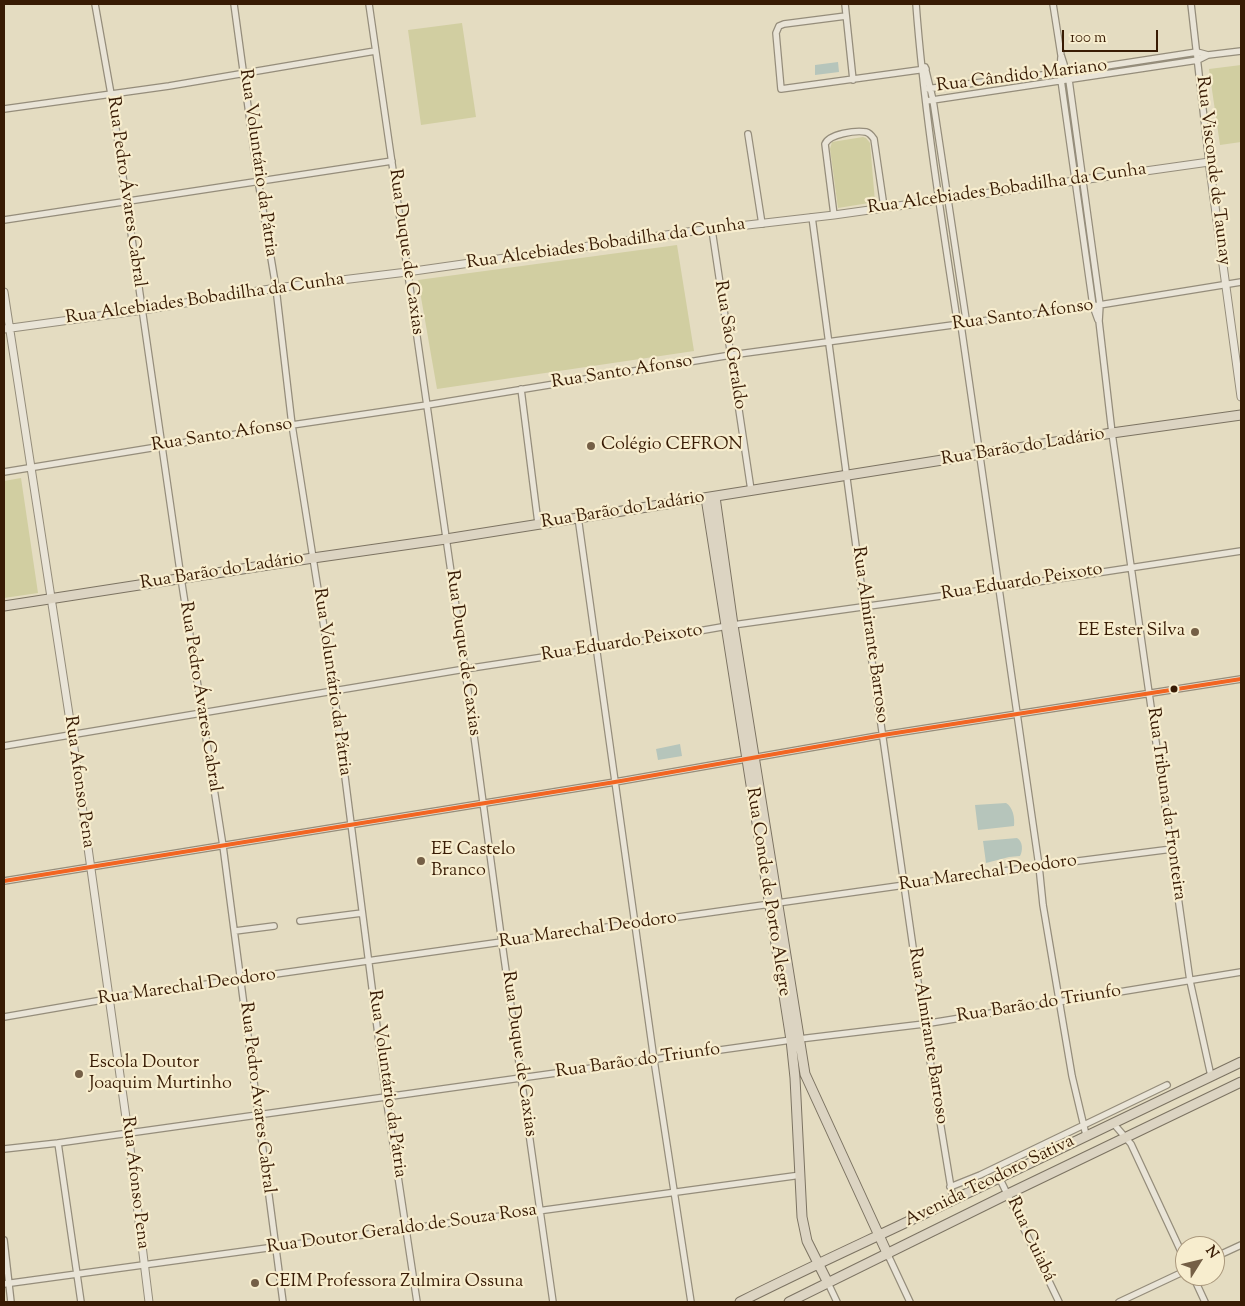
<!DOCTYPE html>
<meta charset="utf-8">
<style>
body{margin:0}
#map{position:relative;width:1245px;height:1306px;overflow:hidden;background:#e4dcc1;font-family:"Sorts Mill Goudy",serif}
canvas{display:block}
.frame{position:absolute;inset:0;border:5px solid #381b04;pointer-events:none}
.north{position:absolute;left:1175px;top:1236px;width:50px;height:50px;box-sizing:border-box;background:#f7edce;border:1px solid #ab997d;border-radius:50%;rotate:54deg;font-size:14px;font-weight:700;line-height:20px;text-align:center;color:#381b04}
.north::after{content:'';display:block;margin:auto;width:18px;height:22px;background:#745f46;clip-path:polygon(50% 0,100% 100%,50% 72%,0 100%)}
.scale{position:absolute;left:1062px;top:30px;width:96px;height:22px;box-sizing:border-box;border:2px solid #381b04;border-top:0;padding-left:6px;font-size:15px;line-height:18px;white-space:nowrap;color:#381b04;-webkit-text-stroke:4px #f7edce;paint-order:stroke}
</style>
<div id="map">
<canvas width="1245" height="1306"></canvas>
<div class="frame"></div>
<div class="north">N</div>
<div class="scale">100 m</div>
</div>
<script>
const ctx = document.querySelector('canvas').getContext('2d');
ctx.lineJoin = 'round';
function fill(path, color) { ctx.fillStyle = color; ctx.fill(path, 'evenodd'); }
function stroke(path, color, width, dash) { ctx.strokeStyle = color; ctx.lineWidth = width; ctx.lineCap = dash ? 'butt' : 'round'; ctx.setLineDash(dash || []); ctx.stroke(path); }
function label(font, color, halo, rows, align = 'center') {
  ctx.font = font + ' "Sorts Mill Goudy",serif'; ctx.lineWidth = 4.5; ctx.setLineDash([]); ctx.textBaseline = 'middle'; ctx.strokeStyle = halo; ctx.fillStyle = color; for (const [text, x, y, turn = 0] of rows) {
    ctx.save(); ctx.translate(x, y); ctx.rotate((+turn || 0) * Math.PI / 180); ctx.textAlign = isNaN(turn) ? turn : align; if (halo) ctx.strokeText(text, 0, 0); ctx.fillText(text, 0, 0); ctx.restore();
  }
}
const green = new Path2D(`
 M462,23L476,117L421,125L408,30Z
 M1241,65V142L1220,145L1209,69Z
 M863,137L866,138L870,143L875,202L838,208L830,149L832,142Z
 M677,245L694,351L437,389L418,280Z
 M21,478L38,593L4,598V481Z`);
const water = new Path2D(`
 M838,62L839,72L815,75V65Z
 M680,744L682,756L658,760L656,749Z
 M1006,803C1013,807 1015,818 1014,826L978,830L975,805Z
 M1017,838C1023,841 1023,851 1020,856L1009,857L986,863L983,841Z`);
const minor = new Path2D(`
 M95,4L111,94L181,578L223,846L283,1302
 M234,4L258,180L276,288L292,425L334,691L386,1097L417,1302
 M369,4L465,669L502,943L553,1302
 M845,4L853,80
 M916,4C924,110 941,215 957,320L961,325L1039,866L1043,905L1072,1076L1086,1135
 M1053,4L1061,55L1069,80L1100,305L1099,321L1112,433L1190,981L1211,1076
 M1191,4L1209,162
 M846,16L784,24L779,26L776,33L781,89L926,69
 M1061,57L1060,73L1093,306L1098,320
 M925,67L933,100L966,319L961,325
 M925,89L1067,72L1197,52L1208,55
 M926,101L1198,60L1208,55L1241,51
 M4,109L169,86L375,51
 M748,134L762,224
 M834,215L825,144C829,134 856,130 866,132C870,133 872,136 874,139L884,207
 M812,217L864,606L924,1024L953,1200
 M4,220L392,161
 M712,230L751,490
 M521,389L538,523
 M4,472L292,425L427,405L731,355L1093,306L1241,282
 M578,517L654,1060L691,1302
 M4,746L465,669L596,649L733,625L998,588L1241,551
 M4,881L615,782L883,735L1241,679
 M300,921L362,913
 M235,931L274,926
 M4,1017L108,999L240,979L1039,866L1172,849
 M1113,1123L1131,1144L1185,1260
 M58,1143L81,1302
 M4,1149L58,1143L791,1040L924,1024L1241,972
 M999,1177L1059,1302
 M950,1187L980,1175L1167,1085
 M4,1240L11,1302
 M888,1255L910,1302
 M1215,1257L1241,1245
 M1193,1276L1205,1302
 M828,1283L837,1302
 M4,1284L801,1175
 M1119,1302L1185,1271`);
const tertiary = new Path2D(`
 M4,292L72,734L128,1132L149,1302
 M4,329L143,310L276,288L407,272L687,232L834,215L1209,162L1241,397`);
const primary = new Path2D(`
 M715,497L733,625L805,1074L888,1255
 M706,498L791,1040L795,1078L802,1217L807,1241L828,1283
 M4,606L313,558L446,539L1112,433L1241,415
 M740,1302C809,1267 881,1235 951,1201C1048,1155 1144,1108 1241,1062
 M789,1302L1008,1194L1241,1082`);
const bus1 = new Path2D(`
 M4,881L615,782L883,735L1241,679`);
const markers = [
 [591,446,5,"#745f46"],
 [1195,632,5,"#745f46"],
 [1174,689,4.5,"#381b04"],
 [421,861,5,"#745f46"],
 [79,1074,5,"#745f46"],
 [255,1283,5,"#745f46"]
];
const streetNames = [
 ["Rua Cândido Mariano",1022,77,-7],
 ["Rua Voluntário da Pátria",257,163,82],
 ["Rua Visconde de Taunay",1212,171,83],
 ["Rua Alcebiades Bobadilha da Cunha",1007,190,-8],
 ["Rua Pedro Ávares Cabral",125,192,82],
 ["Rua Alcebiades Bobadilha da Cunha",606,245,-8],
 ["Rua Duque de Caxias",405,252,82],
 ["Rua Alcebiades Bobadilha da Cunha",205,300,-8],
 ["Rua Santo Afonso",1023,316,-8],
 ["Rua São Geraldo",729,345,81],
 ["Rua Santo Afonso",622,373,-9],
 ["Rua Santo Afonso",222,436,-9],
 ["Rua Barão do Ladário",1023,448,-9],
 ["Rua Barão do Ladário",623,511,-9],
 ["Rua Barão do Ladário",222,572,-9],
 ["Rua Eduardo Peixoto",1022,583,-9],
 ["Rua Almirante Barroso",869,635,82],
 ["Rua Eduardo Peixoto",622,644,-9],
 ["Rua Duque de Caxias",462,653,82],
 ["Rua Voluntário da Pátria",331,682,82],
 ["Rua Pedro Ávares Cabral",199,697,81],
 ["Rua Afonso Pena",78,782,82],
 ["Rua Tribuna da Fronteira",1165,804,82],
 ["Rua Marechal Deodoro",988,874,-8],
 ["Rua Conde de Porto Alegre",767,892,81],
 ["Rua Marechal Deodoro",588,931,-8],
 ["Rua Marechal Deodoro",187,988,-8],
 ["Rua Barão do Triunfo",1039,1005,-9],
 ["Rua Almirante Barroso",927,1036,81],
 ["Rua Duque de Caxias",518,1054,82],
 ["Rua Barão do Triunfo",638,1062,-8],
 ["Rua Voluntário da Pátria",386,1084,82],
 ["Rua Pedro Ávares Cabral",256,1098,83],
 ["Avenida Teodoro Sativa",990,1182,-26],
 ["Rua Afonso Pena",134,1183,83],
 ["Rua Doutor Geraldo de Souza Rosa",402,1230,-8],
 ["Rua Cuiabá",1030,1240,65]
];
const poiNames = [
 ["Colégio CEFRON",601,446],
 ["EE Ester Silva",1185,632,"right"],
 ["EE Castelo",431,851],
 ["Branco",431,872],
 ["Escola Doutor",89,1064],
 ["Joaquim Murtinho",89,1085],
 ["CEIM Professora Zulmira Ossuna",265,1283]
];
fill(green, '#d1cea1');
fill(water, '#b6c5bb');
stroke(minor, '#958d7b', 8);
stroke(tertiary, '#958d7b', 9);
stroke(primary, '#7c7362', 11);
stroke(minor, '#e9e4d7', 5.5);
stroke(tertiary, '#e9e4d7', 7);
stroke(primary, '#dcd4c2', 9);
stroke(bus1, '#f26522', 4);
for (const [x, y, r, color] of markers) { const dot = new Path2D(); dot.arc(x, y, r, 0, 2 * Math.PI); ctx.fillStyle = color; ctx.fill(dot); stroke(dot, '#f7edce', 2); }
label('18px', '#381b04', '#f7edce', streetNames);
label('18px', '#381b04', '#f7edce', poiNames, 'left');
</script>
